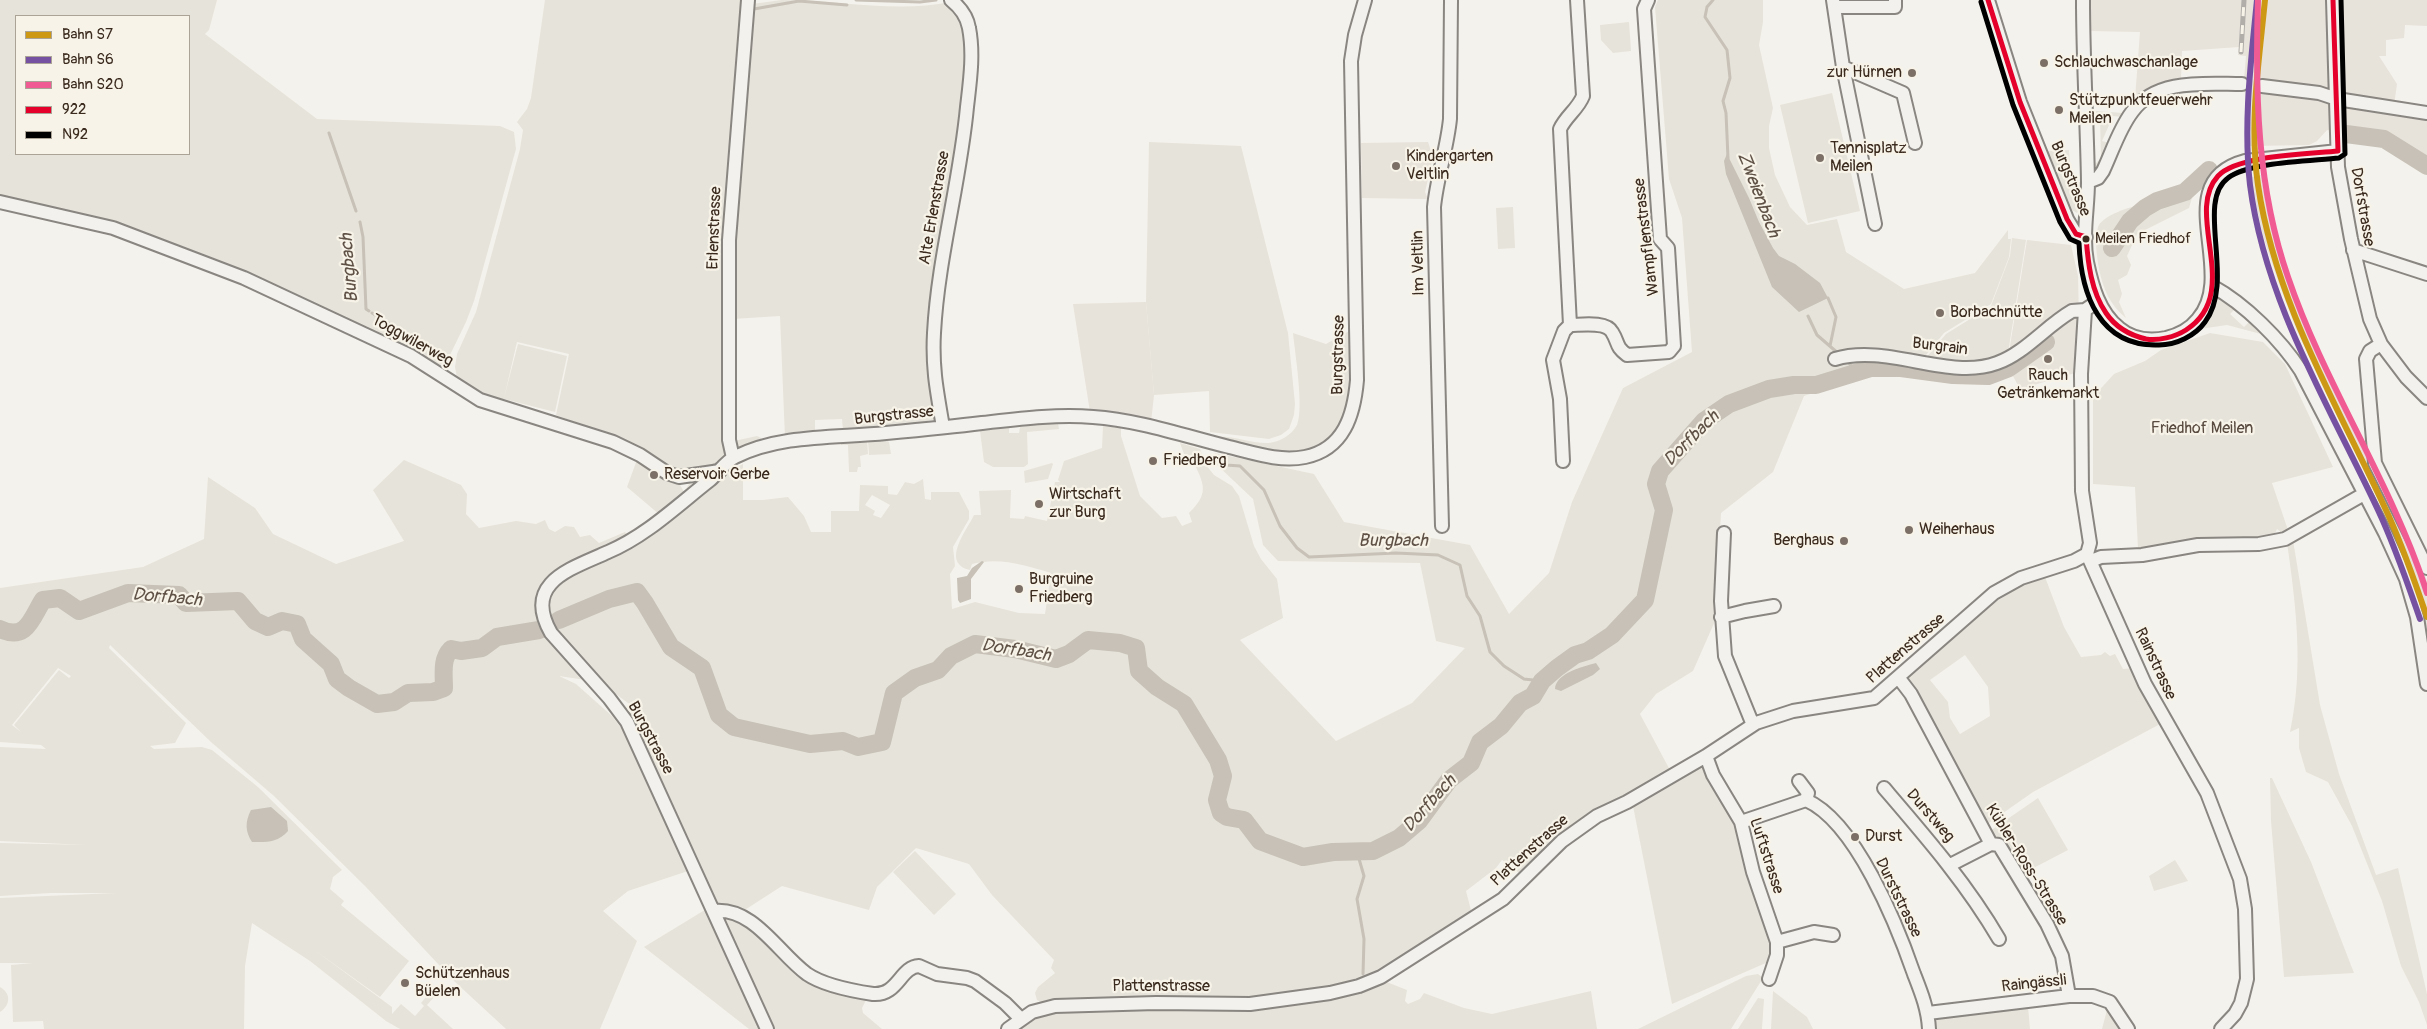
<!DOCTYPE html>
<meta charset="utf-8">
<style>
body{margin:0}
#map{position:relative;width:2427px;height:1029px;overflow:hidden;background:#f4f2ec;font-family:Pangolin,sans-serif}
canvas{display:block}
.legend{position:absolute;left:15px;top:15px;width:175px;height:140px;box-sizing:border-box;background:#f7f3e8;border:1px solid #aca397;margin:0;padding:6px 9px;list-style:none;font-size:15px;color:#3b2a1e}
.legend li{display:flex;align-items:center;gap:10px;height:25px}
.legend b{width:25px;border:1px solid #aca397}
</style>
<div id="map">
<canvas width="2427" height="1029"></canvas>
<ul class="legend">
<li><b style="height:6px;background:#cd9914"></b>Bahn S7</li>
<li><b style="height:6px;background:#7751a1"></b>Bahn S6</li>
<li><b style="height:6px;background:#f05b94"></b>Bahn S20</li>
<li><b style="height:6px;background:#e4002b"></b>922</li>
<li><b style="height:6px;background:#000"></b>N92</li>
</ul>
</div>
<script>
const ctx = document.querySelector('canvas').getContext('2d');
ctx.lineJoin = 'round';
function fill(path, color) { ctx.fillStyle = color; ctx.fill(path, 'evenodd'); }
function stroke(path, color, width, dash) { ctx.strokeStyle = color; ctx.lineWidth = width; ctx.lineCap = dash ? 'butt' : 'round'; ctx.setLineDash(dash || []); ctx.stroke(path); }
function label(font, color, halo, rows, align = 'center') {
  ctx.font = font + ' Pangolin,sans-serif'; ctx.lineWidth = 4.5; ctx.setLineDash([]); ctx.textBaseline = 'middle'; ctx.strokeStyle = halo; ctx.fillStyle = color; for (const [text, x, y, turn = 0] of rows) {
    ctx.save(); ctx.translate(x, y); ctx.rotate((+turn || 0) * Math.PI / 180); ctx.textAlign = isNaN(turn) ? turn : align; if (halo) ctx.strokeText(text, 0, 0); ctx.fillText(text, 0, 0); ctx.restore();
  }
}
const built = new Path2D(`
 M2090,0H2427V26L2405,25L2404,38L2386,40V56H2379L2397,84L2393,112L2427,118V163L2384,138L2327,130L2317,141L2309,145L2249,146L2244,80L2246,56L2238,55L2239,47L2182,51L2181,79L2154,86L2135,99L2140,32L2090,31Z
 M1428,142L1433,157L1425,192L1428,199L1362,198L1361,143Z
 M2261,175L2269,217L2280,259L2297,306L2417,555L2427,581V650L2403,558L2373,488L2296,329L2278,281L2263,236L2253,191L2252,177Z
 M2027,240L2071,245L2078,276L2079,321L2075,373L2020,389L2007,365Z
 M1146,302L1154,395L1151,422L1090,412L1073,304Z`);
const green = new Path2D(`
 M0,0H217L209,30L205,34L317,119L500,126L514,132L516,149L474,301L466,322L449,357L448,373L115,226L0,200ZM16,16H189V154H16Z
 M545,0H744L726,188L724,457L709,466L691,470L677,471L610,435L556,415L569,354L517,342L504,398L518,344L567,356L555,412L504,399L503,402L491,399L457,378L455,367L457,354L476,312L520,149L523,130L517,122L527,109L531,98Z
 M782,0C838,0 896,13 951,2L961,11L969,60L935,291L937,419L889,429L843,431L842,419L815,420V434L785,438L780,316L733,319V237L752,4Z
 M1658,0H1763V22L1759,45L1773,108L1769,126V148L1775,175L1790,207L1807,225L1837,219L1846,252L1904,289L1975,273L2008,230V239H2011L2009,257L1991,304L1944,333L1926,355L1804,396L1773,472L1721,513L1715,621L1693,671L1656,694L1640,714L1671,772L1522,875L1502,860L1496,868L1466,891L1472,914L1377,973L1340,985L1254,999L1044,1004L1037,1000L1035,993L1038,987L1055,973L1051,968L1054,960L992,895L969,864L916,848L877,887L869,910L782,886L740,913L719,905L712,899L627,710L646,716L599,682L559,676L576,684L612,716L633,744L691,870L628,891L603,911L637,941L600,1029H506L454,981L366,887L274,796L211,742L110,645L109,648L186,723L175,743L150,746L154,749L202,747L212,750L258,787L342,870L333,877L330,889L344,901L341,905L409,961L380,997L313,949L392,1007V1014L401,1004L415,1016L424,1006L421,1003L430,992L435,996L427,1005L453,1029H400L386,1021L310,961L252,923L245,966L244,1029H44L43,1021L13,1022L11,965L33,963H0V898L116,893H51L0,896V843L87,845L0,841V747L46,749L41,745L0,742V588L143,567L204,539L208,477L255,508L273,534L336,564L404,541L373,490L404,460L461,485L467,494L466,514L479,528L516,521L536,524L545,520L549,529L555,532L565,526L574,527L580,537L590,535L599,543L625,532L629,537L615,547L619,555L666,523L733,469L743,464V500H763L788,497L804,516L811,532H831V511H859L860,485L888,486V494L897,495L905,482L914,484L923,479L925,499L931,500V492H959L969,511V519L953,547L955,566L950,574L952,609L975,602L1019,613L1045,614L1051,573C1024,565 1000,557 972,564L970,570C940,563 967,530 974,515H981L979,491L1011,490L1010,518L1024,519L1025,516L1047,521L1055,482H1060L1058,480L1064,461L1102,448L1103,426L1121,428V436L1140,496L1162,518L1176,516L1182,526L1192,522L1189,513C1212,491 1202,482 1191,456L1184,454L1180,443L1200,449L1206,465L1214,475L1232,486L1239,496L1254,546L1261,559L1277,579L1283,618L1240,640L1336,741L1412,703L1465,648L1436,641L1420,563L1278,561L1263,545L1253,499L1216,464L1215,453L1314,474L1344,522L1470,545L1509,614L1549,573L1572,502L1623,388L1692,352L1682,218L1669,179L1655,7ZM872,495L890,505L881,518L873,515L875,511L865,505ZM58,668L71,676L69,678L59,670L14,725L21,732L12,725Z
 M1629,22L1631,51L1613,53L1601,40L1600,25Z
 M1832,93L1860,211L1808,223L1780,105Z
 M2096,111L2123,113L2122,117L2113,116L2102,141L2109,143L2098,168L2095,170V164L2101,158L2100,117H2094L2093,112Z
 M1149,142L1241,146L1288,333L1295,404L1294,415L1289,429L1281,435L1269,439L1210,432L1209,391L1154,395L1146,302Z
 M2069,150L2071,182H2081L2080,209L2077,213L2072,210L2048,151Z
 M2193,194L2189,208L2137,234L2127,256L2131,265L2127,275L2118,280L2122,294L2119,302L2126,318C2110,305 2103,289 2099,269C2097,258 2094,238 2098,227C2107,207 2173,197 2193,194Z
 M1513,207L1515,248L1498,249L1496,208Z
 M2012,238L2026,240L2008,353C1980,368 1954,364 1925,359L1946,334L1991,306L2010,256Z
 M2221,298L2237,307L2230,314L2244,327L2249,322L2261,334L2227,325L2200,329L2211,314L2217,299Z
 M1351,330C1352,380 1357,454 1286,452C1261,452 1236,443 1212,437C1231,434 1250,444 1269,443C1279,442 1292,435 1297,425C1304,407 1295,354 1293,333L1326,344Z
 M2210,333L2263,342L2285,364L2333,467L2272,483L2289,533L2283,534L2277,529L2273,538L2138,549L2135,487L2093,484V397L2114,374L2145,361L2161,350Z
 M1051,423H1058L1059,429L1027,432L1028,464L1024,467H993L984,462L980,431L1009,428V433H1019L1020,427Z
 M757,436L761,438L764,444L743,449L734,445V441Z
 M885,439L889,442L891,454L869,455L868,440Z
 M867,440L868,454L860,456L861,467H858L857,472H849L848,445H841V443Z
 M638,457L651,469L652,473L659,474L679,483L684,492L689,484L681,483L705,477L660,515L627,487Z
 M1052,463L1053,464L1048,479L1025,483L1024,471Z
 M2293,540L2320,705L2339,774L2376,875L2398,868L2427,994V1025L2419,1002L2401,966L2382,901L2352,826L2328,782L2306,772L2299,748V728L2290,732C2304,667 2296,607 2287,542Z
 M2045,577L2064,627L2081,657L2101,655L2105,652L2110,656L2115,654L2123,669L2134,668L2162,723L2033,792L1986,825L1907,679C1950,641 1991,594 2045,577ZM1965,655L1988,687L1990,716L1960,734L1950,718L1948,702L1930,680Z
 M1702,765L1718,796L1739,827L1772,944L1768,962L1672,1004L1633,806Z
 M2270,778H2272L2311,862L2354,973L2284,977L2271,821Z
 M2038,798L2068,850L2022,874L1990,831Z
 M915,851L956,894L934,915L893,872Z
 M2175,860L2188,881L2154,891L2149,876Z
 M708,908L762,1029H749L644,947Z
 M736,916L808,979L867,998L862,1008L863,1013L882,1029H771L721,920L723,917Z
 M1758,974L1763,978L1731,1029H1638L1746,976Z
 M1384,981L1407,990L1405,1001L1408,1004L1420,999L1424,993L1464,1008L1492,1014L1591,991L1597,1029H1015L1038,1014L1064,1009L1253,1008Z
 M0,987C11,993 11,1005 0,1012Z
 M1773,991L1807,1017L1813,1029H1771Z
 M1758,998L1764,999L1762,1029H1738Z
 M2108,1006L2123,1029H2102Z
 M2028,1007L2030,1029H1932V1016Z`);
const water = new Path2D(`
 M1727,154L1749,198L1759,222L1773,248L1779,256L1795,264L1820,283L1828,298L1799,312L1772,287L1726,174L1724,161Z
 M982,561L984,562L971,579V599L960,603L958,600L957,578L967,576L972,568Z
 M1596,663L1600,669L1593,675L1561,691L1555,689C1556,673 1582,667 1596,663Z
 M271,807L287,821L288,831C277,843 268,842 252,842C245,831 245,822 251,810Z`);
const stream = new Path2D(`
 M856,0L920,2L936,0
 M1713,0L1707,7L1705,17L1727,50L1730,78L1723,101L1726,113L1728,158
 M754,9L799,1L847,5
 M329,133L356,211
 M360,222L363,237L366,309L369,311
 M1828,298L1836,317L1830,346
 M372,313L438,353
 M1808,316L1817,335L1839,354
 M1847,361L1857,372
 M1219,459L1226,465L1240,466L1264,490L1280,526L1297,548L1309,557L1396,553L1438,555L1460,565L1467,596L1480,616L1490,652L1504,666L1524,679L1542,681
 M706,468L721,462
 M1357,852L1364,876L1357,899L1364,939L1363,974`);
const river = new Path2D(`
 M2346,134L2384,139L2427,166
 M2112,248L2130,221L2145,208L2157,201L2185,192L2209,170
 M559,620L609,599L637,592L645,603L671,647L702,668L719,715L734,727L810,744L843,741L858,747L882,742L894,693L915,678L938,670L951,656L975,644L1015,649L1056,659L1069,654L1088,640L1120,643L1136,648L1139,671L1157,687L1184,704L1218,760L1223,776L1217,800L1221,813L1227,817L1244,820L1260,841L1303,857L1333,852L1373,851L1399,838L1419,821L1449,780L1471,763L1480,742L1501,726L1520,703L1533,696L1542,681L1557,668L1575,655L1588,651L1612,635L1645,600L1664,510L1656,484L1660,471L1704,421L1729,404L1769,389L1794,385H1816L1871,368H1901L1953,375L1988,376L2009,368L2046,342
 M0,629C27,642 32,617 43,600L60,598L79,611L128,593L179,595L186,603L238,601L255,621L268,627L282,621L297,624L303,639L331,664L337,679L349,688L377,704L394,702L408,693L433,692L444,688C444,675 441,659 451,649L461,651L482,648L497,637L539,630`);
const minor = new Path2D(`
 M1833,0L1843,67L1875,224
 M1988,0L2020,102L2067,219L2076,234L2086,237
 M2083,0C2083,61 2087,121 2088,182C2088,208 2082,236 2087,262C2092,286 2099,312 2119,328C2132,339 2150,341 2166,338C2179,335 2190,329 2198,319C2239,272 2167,182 2245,161L2338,151
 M2333,0L2338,167L2351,239L2370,319L2381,344L2406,377L2427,398
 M1834,7H1895V0
 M1843,67L1903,93L1915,143
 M2262,86L2319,93L2337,99L2427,113
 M2088,182L2098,178L2103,171C2112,152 2119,129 2132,112C2156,78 2205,84 2242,84
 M0,202L113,228L244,278L411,356L480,400L613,442L640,455L667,473L679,477L720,471
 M2353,250L2427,274
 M2212,286C2245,304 2281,340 2301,371L2385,533L2406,579L2417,617L2427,684
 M1570,325L1560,129C1566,116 1578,109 1583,96L1577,0
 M2381,344L2370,351L2366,359L2375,463L2427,568
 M1835,359C1887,343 1949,381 1997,363C2025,353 2046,326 2072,311L2085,310
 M943,427C937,392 932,368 934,333C938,257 960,183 967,107C970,81 974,54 969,28C967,16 961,8 951,0
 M733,458L729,440V240L748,0
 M1563,461L1560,399L1553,360L1564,331L1570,325C1581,325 1606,321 1612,332C1619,343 1615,346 1627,355L1669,352L1674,346L1668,248L1660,239L1644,9L1648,0
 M1442,526L1434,207C1437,177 1447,149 1450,119L1451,0
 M1724,533L1721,601L1725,656L1753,725
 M2087,554L2145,684L2207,793L2240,879L2245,909L2247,979L2241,1003L2235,1014L2221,1029
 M2087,554L2090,543L2082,491L2081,374L2085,310L2091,306
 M2091,561L2101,557L2142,555L2198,545L2259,544L2285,539L2364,494
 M1721,617L1745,611L1774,606
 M1898,677L1911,694L1991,844L1999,845L2047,924L2062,956L2069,996
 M1706,756L1713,775L1741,822L1753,872L1777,942V955L1769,979
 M1799,781L1808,793L1806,800
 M1884,788C1926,837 1967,884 1999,939
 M1741,822L1806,800C1856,822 1897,925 1914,974C1921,992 1928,1009 1929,1029
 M1950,865L1991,844
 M714,911C754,907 778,953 807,974C823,985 853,991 873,994C898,996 900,967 919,966L937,974L967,978L975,981L1005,1003L1021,1019
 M1777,942L1814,932L1833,935
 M1928,1013L2069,996H2093L2110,1002L2128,1029
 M767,1029L627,722L609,698L551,633C522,582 571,569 608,552C646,536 678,505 710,480C718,473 726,461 735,457C781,434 836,438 886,433C918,430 950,427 982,423C1018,419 1056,414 1093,417C1138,420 1185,436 1229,447C1254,453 1279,462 1305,457C1344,449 1354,415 1357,380L1351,61L1355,35L1365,0
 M1008,1029L1032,1012L1055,1006L1156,1003L1250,1004L1330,993L1359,986L1381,977L1503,899L1562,841L1597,816L1627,802L1706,756L1756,723L1793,711L1874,698L1994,593L2021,578L2074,561L2087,554`);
const rail = new Path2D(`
 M2241,52L2244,0`);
const bus1 = new Path2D(`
 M1988,0L2020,102L2067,219L2076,234L2086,237
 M2333,0L2338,151
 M2086,237C2088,263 2091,291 2106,313C2116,328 2129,335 2146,339C2158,341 2175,337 2186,330C2244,293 2183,214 2218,176C2237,155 2309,154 2338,151`);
const bus2 = new Path2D(`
 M1981,2L2013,105L2060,222L2070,239L2079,243C2081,294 2099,347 2159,345C2176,345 2195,336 2205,322C2236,281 2195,202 2228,178C2248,162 2312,161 2339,158L2345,154L2341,0`);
const rail1 = new Path2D(`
 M2265,0C2259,61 2249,124 2258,185C2275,301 2336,403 2385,508C2402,543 2414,580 2427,617`);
const rail2 = new Path2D(`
 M2257,0C2251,61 2243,123 2250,185C2265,302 2329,405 2378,510C2395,546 2407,582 2420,619`);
const rail3 = new Path2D(`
 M2258,0C2255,94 2257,188 2288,277C2325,386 2392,483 2427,593`);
const markers = [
 [2044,63,5,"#7c7066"],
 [1912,73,5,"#7c7066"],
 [2059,110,5,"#7c7066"],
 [1820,158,5,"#7c7066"],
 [1396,166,5,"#7c7066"],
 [2086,239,4.5,"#3b2a1e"],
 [1940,313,5,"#7c7066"],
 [2048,359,5,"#7c7066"],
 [1153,461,5,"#7c7066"],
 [654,475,5,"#7c7066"],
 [1039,504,5,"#7c7066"],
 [1909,530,5,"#7c7066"],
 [1844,541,5,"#7c7066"],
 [1019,589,5,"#7c7066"],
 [1855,837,5,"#7c7066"],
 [405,983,5,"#7c7066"]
];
const busNames = [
 ["Meilen Friedhof",2095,239]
];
const poiNames = [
 ["Schlauchwaschanlage",2054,63],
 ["zur Hürnen",1902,73,"right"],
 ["Stützpunktfeuerwehr",2069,101],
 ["Meilen",2069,119],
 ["Tennisplatz",1830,149],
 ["Meilen",1830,167],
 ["Kindergarten",1406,157],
 ["Veltlin",1406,175],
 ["Borbachnütte",1950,313],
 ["Rauch",2048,376,"center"],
 ["Getränkemarkt",2048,394,"center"],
 ["Friedberg",1163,461],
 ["Reservoir Gerbe",664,475],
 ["Wirtschaft",1049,495],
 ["zur Burg",1049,513],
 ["Weiherhaus",1919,530],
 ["Berghaus",1834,541,"right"],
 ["Burgruine",1029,580],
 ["Friedberg",1029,598],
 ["Durst",1865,837],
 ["Schützenhaus",415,974],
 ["Büelen",415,992]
];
const streetNames = [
 ["Burgstrasse",2070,179,67],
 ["Dorfstrasse",2362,207,80],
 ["Alte Erlenstrasse",935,208,-80],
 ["Erlenstrasse",715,228,-88],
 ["Wampflenstrasse",1647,237,-97],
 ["Im Veltlin",1419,263,-91],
 ["Toggwilerweg",412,341,29],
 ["Burgrain",1940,347,7],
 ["Burgstrasse",1339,355,-89],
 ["Burgstrasse",894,416,-6],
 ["Plattenstrasse",1906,649,-41],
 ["Rainstrasse",2155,664,65],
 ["Burgstrasse",650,738,62],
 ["Durstweg",1930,816,49],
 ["Plattenstrasse",1530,851,-42],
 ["Luftstrasse",1766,856,72],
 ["Kübler-Ross-Strasse",2026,865,58],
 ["Durststrasse",1898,898,64],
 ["Raingässli",2034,984,-6],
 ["Plattenstrasse",1161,987]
];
const parkNames = [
 ["Friedhof Meilen",2202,429]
];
const waterNames = [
 ["Zweienbach",1758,195,69],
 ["Burgbach",350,268,-95],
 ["Dorfbach",1692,439,-45],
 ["Burgbach",1393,541],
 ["Dorfbach",167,598,5],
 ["Dorfbach",1016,651,9],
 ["Dorfbach",1430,804,-48]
];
fill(built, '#e7e2da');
fill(green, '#e6e3da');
fill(water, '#c7c1b7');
stroke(stream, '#c7c1b7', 3);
stroke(river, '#c7c1b7', 18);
stroke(minor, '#898580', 16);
stroke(minor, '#f2f1ed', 12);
stroke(rail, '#b1aeaa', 5);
stroke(rail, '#f7f3e8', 3, [9]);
stroke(bus1, '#e4002b', 5);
stroke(bus2, '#000', 5);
stroke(rail1, '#cd9914', 6);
stroke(rail2, '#7751a1', 6);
stroke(rail3, '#f05b94', 6);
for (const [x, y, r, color] of markers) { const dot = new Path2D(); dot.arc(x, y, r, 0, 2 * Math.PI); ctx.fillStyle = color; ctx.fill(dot); stroke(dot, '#f7f3e8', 2); }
label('15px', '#3b2a1e', '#f7f3e8', busNames, 'left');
label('16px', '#3b2a1e', '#f7f3e8', poiNames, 'left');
label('16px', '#3b2a1e', '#f7f3e8', streetNames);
label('16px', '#5b4c41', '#f7f3e8', parkNames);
label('italic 18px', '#5f5145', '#f7f3e8', waterNames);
</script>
